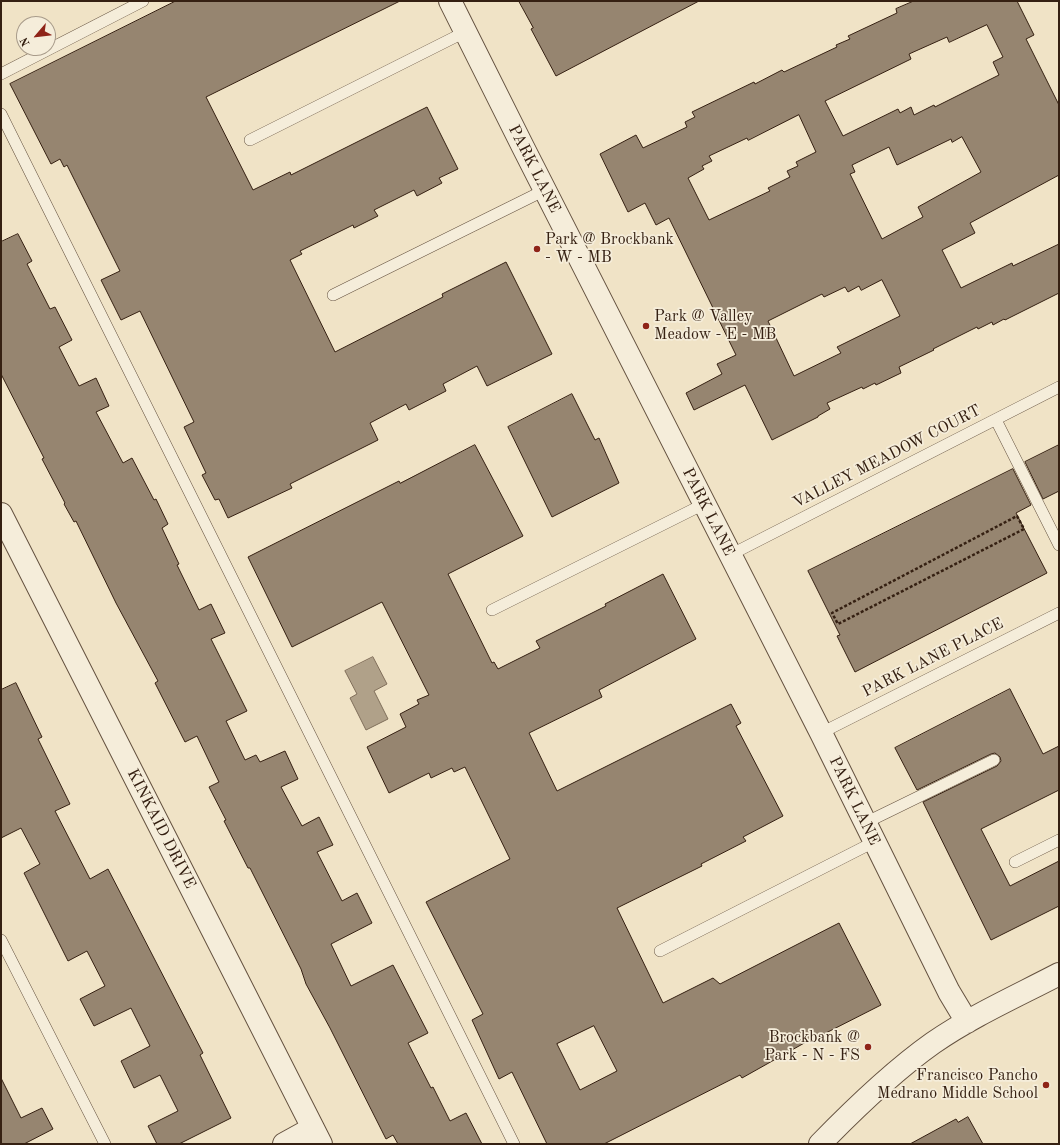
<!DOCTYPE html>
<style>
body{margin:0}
#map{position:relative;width:1060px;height:1145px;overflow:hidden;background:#f0e3c6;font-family:"Old Standard TT",serif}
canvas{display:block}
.frame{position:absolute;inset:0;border:2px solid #352012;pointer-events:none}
.north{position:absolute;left:16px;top:16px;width:40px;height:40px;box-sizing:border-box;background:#f5edda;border:1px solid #a89b8a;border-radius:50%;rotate:242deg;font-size:11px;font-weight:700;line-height:16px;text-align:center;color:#352012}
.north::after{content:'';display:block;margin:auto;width:14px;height:18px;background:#8f2418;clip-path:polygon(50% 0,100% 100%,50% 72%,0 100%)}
</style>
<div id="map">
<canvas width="1060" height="1145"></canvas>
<div class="frame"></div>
<div class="north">N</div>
</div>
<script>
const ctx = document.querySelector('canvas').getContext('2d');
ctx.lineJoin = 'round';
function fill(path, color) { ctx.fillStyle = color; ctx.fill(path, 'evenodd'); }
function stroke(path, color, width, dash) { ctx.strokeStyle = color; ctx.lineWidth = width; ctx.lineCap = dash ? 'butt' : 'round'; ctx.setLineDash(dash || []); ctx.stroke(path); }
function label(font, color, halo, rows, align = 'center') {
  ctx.font = font + ' "Old Standard TT",serif'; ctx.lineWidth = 3.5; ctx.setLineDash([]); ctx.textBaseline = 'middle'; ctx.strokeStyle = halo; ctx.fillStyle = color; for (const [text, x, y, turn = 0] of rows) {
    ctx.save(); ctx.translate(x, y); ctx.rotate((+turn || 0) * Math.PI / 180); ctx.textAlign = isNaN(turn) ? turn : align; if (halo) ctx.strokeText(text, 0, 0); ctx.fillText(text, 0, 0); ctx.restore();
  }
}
const water = new Path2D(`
 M373,657L387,684L374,691L388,719L366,730L350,698L357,694L345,671Z`);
const building = new Path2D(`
 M176,1H400L206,97L253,190L290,172L291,175L427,107L458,169L439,178L442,183L417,196L414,190L374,210L378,216L354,228L353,225L300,251L302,254L290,260L335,352L443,297L442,294L506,262L552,354L487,386L477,366L443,384L446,391L409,410L406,404L370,423L378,440L290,484L292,488L228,518L219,499L215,500L202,475L206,473L184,427L194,422L140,311L121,320L101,280L120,271L67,165L64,167L60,159L51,164L10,84Z
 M519,1H699L556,76L531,29L533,28Z
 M914,1H1017L1034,35L1026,39L1059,105V175L970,223L975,233L942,250L961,288L1012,263L1013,266L1059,244V293L1005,320L1004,319L993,325L992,322L978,329L977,327L933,349L934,350L899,367L901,373L876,385L875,383L863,389L862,387L827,403L830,409L818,416V417L772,440L745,385L694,410L686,393L722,374L717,364L736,355L669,218L656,225L645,203L628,212L600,154L636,135L643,148L687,127L685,122L695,117L692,112L754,82L755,84L782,70L784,72L837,47L836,45L850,39L848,36L897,13L896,9ZM987,25L1003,57L993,62L999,75L935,107L934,105L914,115L911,107L900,113L898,109L843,136L825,101L911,59L909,54L947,37L949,42ZM799,115L816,152L796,162L798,166L787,171L790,177L768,188L770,191L709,220L688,178L704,169L702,166L712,161L709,156L747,138L748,140ZM962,137L981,172L918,207L923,217L882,239L850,174L855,172L852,165L889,147L897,165L951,139L952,142ZM882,280L900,316L837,347L841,353L794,376L768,321L822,294L824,297L845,287L848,292L859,286L861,290Z
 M18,234L32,261L27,264L50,309L55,307L72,340L59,347L79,386L96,378L109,406L96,412L123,463L132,458L154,500L156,499L168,524L162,528L179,564L177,565L199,610L211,604L225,633L211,639L247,711L226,721L245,760L256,755L260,762L285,751L298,779L281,787L302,826L319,817L333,845L317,852L342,901L357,893L372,923L331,944L351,986L393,965L428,1033L408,1043L431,1088L433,1087L450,1121L466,1113L482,1144H398L393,1135L386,1139L330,1028L306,984L301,969L250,868H248L224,821L226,820L209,787L219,782L197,736L185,742L155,683L158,681L116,603L76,521L74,522L64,504L65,503L42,459L44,458L1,374V242Z
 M572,394L595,440L599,438L619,483L552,517L508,427Z
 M475,445L523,536L448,574L492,663L494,662L498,669L540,648L536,641L606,606L605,604L663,574L696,639L599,690L602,697L529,733L557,791L731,704L741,723L736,726L783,816L743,837L746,841L701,864L702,866L617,908L663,1003L713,978L720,984L839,923L881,1005L816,1038L815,1037L742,1078L740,1075L604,1144H547L512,1072L499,1079L472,1020L483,1014L426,902L510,859L465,767L454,772L452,768L431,778L429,773L389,793L367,747L406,727L400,714L419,704L417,700L429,695L382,602L292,647L248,557L399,481L400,483ZM594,1026L617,1071L580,1090L557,1044Z
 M1059,445V491L1043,499L1025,462Z
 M1013,469L1031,505L1016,513L1047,573L855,672L837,636L840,635L808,571Z
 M16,683L42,737L38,739L70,804L55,811L90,879L108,869L203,1053L200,1055L231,1118L179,1144H157L148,1126L178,1111L160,1075L134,1088L121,1061L150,1046L131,1008L94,1026L80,999L105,986L87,951L68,961L24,873L40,864L21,828L1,838V690Z
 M1010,689L1043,754L1059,746V790L981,829L1010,886L1059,861V906L991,940L923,802L997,766L1001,761L1000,757L995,753L991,754L917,790L895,748Z
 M1,1078L21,1118L42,1108L53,1129L24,1144H1Z
 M968,1117L983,1144H910L956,1119L958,1122Z`);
const path = new Path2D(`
 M1017,516L1024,529L838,624L832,613Z`);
const service = new Path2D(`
 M1,74L143,1
 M1,114L514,1144
 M250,140L465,32
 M333,295L545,190
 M996,420L1059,545
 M730,555L1059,387
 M492,610L704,504
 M821,733L1059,613
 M865,823L994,760
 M1015,862L1059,840
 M1,940L105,1144
 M660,951L874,842`);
const minor = new Path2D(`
 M1,514L321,1144
 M284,1144L313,1128`);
const tertiary = new Path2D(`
 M450,1L523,147L821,733L949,992L967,1022
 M820,1144C855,1108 892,1072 933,1043C972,1016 1017,996 1059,974`);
const markers = [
 [537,249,4,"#8f2418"],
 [646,326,4,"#8f2418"],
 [868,1047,4,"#8f2418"],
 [1046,1085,4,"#8f2418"]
];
const streetNames = [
 ["PARK LANE",534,169,63],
 ["VALLEY MEADOW COURT",887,457,-27],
 ["PARK LANE",708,512,63],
 ["PARK LANE PLACE",933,658,-27],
 ["PARK LANE",854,801,64],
 ["KINKAID DRIVE",161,829,63]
];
const poiNames = [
 ["Park @ Brockbank",545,240],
 ["- W - MB",545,258],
 ["Park @ Valley",654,317],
 ["Meadow - E - MB",654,335],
 ["Brockbank @",860,1038,"right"],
 ["Park - N - FS",860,1056,"right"],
 ["Francisco Pancho",1038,1076,"right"],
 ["Medrano Middle School",1038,1094,"right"]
];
fill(water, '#b0a189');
stroke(water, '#7f6d59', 1);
fill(building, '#968570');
stroke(building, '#352012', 1);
stroke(service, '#64513f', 12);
stroke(minor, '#64513f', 24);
stroke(tertiary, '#64513f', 24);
stroke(path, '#352012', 2.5, [3, 2]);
stroke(service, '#f5edda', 11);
stroke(minor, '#f5edda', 22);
stroke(tertiary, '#f5edda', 22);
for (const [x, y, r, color] of markers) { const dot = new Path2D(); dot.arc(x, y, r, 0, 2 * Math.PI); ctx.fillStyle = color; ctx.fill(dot); stroke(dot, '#f5edda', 1.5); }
label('16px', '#352012', '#f5edda', streetNames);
label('16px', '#352012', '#f5edda', poiNames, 'left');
</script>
